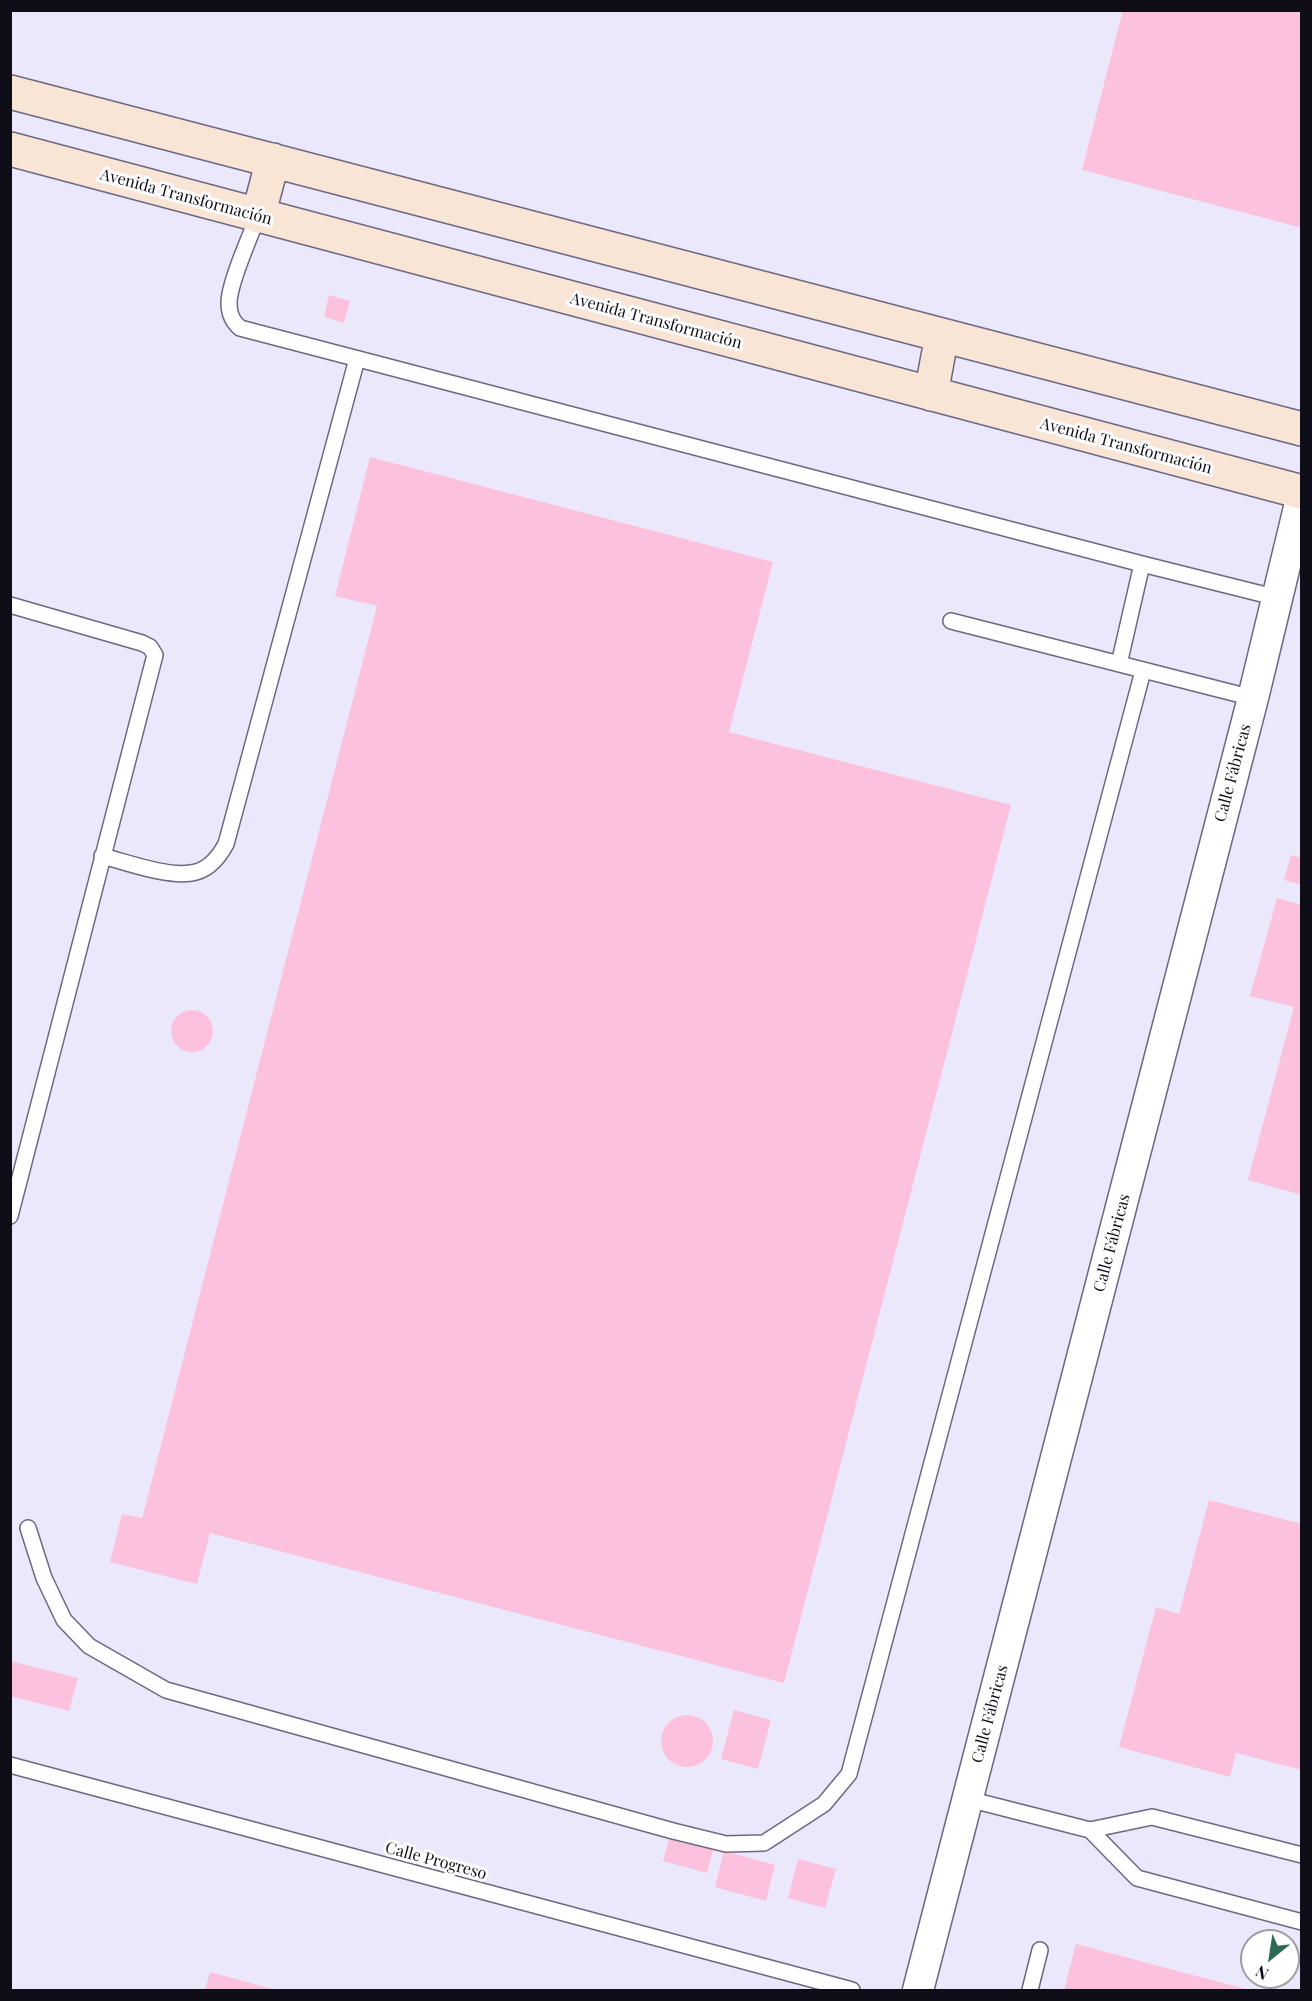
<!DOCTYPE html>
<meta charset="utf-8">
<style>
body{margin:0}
#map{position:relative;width:1312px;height:2001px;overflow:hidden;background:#ece8fb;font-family:"Playfair Display",serif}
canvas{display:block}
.frame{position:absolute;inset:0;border:12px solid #0f0d17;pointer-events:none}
.north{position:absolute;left:1240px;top:1929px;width:60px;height:60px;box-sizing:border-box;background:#fff;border:2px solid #9f9ea2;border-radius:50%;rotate:210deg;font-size:16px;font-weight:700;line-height:24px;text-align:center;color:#0f0d17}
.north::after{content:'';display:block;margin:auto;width:21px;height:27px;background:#2d6a56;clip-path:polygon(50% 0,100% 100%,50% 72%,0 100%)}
</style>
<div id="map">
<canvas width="1312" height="2001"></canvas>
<div class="frame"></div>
<div class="north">N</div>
</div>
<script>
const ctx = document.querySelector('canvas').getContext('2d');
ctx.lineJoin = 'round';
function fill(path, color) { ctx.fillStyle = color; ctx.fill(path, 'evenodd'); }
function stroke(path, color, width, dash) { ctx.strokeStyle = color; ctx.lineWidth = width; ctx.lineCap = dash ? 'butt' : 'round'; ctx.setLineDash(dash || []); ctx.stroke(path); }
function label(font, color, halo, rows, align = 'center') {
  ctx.font = font + ' "Playfair Display",serif'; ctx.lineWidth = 6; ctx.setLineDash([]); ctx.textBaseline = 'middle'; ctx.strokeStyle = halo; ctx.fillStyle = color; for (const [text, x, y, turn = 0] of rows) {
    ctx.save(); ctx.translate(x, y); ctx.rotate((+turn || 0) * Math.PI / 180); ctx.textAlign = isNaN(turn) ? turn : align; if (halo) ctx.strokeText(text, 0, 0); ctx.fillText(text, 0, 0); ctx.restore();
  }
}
const building = new Path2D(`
 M1123,10H1302V228L1082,170Z
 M329,295L350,301L344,323L324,317Z
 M370,457L773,562L729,732L1011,805L784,1683L210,1533L197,1584L110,1562L122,1514L142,1518L143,1515L377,606L335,596Z
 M1291,855L1302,858V885L1284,880Z
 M1277,898L1302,905V1195L1248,1180L1294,1007L1250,996Z
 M171 1031a21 21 0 1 1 42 0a21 21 0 1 1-42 0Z
 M1209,1500L1302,1524V1770L1236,1753L1230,1777L1119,1747L1156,1607L1179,1614Z
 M10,1661L78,1678L69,1711L10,1696Z
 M734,1710L771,1720L758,1769L721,1759Z
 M661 1741a26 26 0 1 1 52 0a26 26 0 1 1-52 0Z
 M669,1839L713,1850L707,1873L663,1861Z
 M724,1851L775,1865L766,1901L715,1887Z
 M798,1859L836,1869L825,1908L788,1898Z
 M1076,1944L1249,1990H1064Z
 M210,1972L276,1990H205Z`);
const service = new Path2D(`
 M258,216C250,237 229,283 229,303C229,314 232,321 240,328L1142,564L1278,598
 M10,605L142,643L150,647L155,655L10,1216
 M951,621L1253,698
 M1119,664L1142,564
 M102,856C127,862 165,877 191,873C208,871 219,857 226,844L357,359
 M28,1528L44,1578L64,1620L89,1646L166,1690L673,1831L726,1844L764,1843L824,1804L849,1774L1143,671
 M10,1765L852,1990
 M968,1799L1090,1830L1137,1878L1302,1922
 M1090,1830L1152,1817L1302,1855
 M1030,1990L1040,1950`);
const minor = new Path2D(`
 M918,1990L1253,698L1302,495`);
const secondary = new Path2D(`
 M10,92L1302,429
 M10,149L1302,492
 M258,216L273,160
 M931,394L942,335`);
const streetNames = [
 ["Avenida Transformación",186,197,15],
 ["Avenida Transformación",656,321,15],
 ["Avenida Transformación",1126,446,15],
 ["Calle Fábricas",1233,773,-75],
 ["Calle Fábricas",1112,1243,-75],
 ["Calle Fábricas",990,1714,-75],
 ["Calle Progreso",436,1861,15]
];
fill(building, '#fbc1dd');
stroke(service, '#6d6782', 18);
stroke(minor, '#6d6782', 33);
stroke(secondary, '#6d6782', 36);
stroke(service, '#fff', 15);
stroke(minor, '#fff', 30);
stroke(secondary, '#f8e5d6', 33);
label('16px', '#0f0d17', '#fff', streetNames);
</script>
